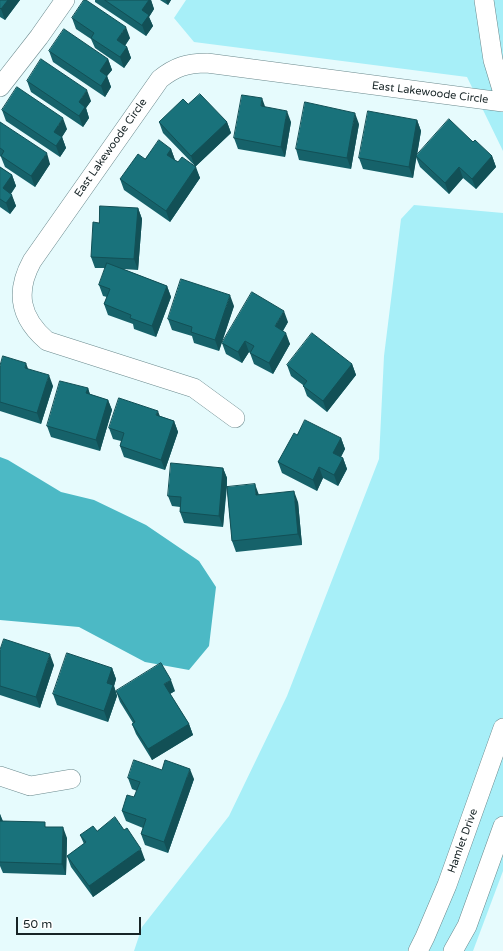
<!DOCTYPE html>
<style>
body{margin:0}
#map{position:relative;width:503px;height:951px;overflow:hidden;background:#e6fbfd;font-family:"Varela Round",sans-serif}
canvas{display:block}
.scale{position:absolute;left:16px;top:917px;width:125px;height:18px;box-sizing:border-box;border:2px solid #172426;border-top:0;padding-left:5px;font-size:12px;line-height:14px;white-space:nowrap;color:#172426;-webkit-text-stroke:3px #fff;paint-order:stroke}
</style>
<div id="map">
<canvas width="503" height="951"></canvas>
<div class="scale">50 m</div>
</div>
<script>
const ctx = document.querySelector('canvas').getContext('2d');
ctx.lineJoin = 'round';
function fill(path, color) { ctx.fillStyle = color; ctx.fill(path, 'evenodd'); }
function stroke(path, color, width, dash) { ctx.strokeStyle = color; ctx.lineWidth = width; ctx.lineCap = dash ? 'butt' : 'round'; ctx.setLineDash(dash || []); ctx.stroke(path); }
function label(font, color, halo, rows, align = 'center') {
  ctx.font = font + ' "Varela Round",sans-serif'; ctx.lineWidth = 4; ctx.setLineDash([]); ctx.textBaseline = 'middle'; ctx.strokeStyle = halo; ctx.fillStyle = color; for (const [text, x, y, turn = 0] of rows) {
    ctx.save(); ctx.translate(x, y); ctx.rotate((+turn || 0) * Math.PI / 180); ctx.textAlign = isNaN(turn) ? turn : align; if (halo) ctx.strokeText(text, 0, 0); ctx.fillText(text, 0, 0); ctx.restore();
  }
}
const green = new Path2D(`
 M186,0H503V151L467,77L194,42L174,18Z
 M414,205L503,213V871L473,951H134L142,927L229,816L287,696L379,459L384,356L401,219Z`);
const water = new Path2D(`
 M0,457L8,460L61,492L94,500L146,525L199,561L216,587L209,646L189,670L145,662L79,627L0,620Z`);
const street = new Path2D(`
 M484,0L493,60L503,93
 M0,87L39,37L65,0
 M235,418L194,388L47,341C20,318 15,292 32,261L160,79C175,67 187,63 207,63L503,102
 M0,776L30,786L71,779
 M418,951L425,937L447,885L503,728
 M453,951L467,926L503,826`);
const wall = new Path2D(`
 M0,0H20L5,20L0,17Z
 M95,0H151L154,9L149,17L153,26L146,36L95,2Z
 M160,0H171L168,5Z
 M72,18L130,38L125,46L127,47L131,58L124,68L95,48L91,39L76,29Z
 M49,51L108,59L112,70L107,76L111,87L105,97L53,62Z
 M27,81L91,101L86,108L89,118L83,127L31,92Z
 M188,104L227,122L231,133L195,167L200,178L170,222L124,190L120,179L145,159L171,149L175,160L178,162L195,166L163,133L159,122Z
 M265,107L291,122L285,157L238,149L234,138Z
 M2,110L67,129L62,137L66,148L60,157L6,121Z
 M417,120L421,131L417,155L473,142L492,156L496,167L476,189L463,178L449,194L420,167L416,157L413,178L363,169L359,158Z
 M0,122L50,164L35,187L5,167L1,157L0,156Z
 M359,124L351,169L299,160L296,149Z
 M0,167L12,175L16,186L11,194L16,206L10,214L0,207Z
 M138,208L142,219L138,270L123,269L167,286L171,297L156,337L134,329L133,324L108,315L104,304L107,297L103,296L99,285L105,268H95L91,257L99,223Z
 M234,306L219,351L194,343L192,336L172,330L168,319Z
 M288,322L283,331L290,344L273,374L254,364L250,353L249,352L242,363L226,354L222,343Z
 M352,364L356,375L327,412L307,396L303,385L291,376L287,365Z
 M0,366L28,369L53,386L41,424L0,411Z
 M88,388L90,394L108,400L112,410L100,451L51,437L47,426Z
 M160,416L174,421L178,432L165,470L124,457L120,446L121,441L113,439L109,428Z
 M297,435L341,438L345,449L341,457L343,458L347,469L338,486L323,478L317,491L282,473L278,462Z
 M223,468L227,478V487L259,495L298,502L302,545L236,552L232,541L227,487L223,527L184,523L180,512V507L172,506L168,496Z
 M0,650L54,665L40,708L0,695Z
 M112,668L116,679L114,686L117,696L108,722L57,705L53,694Z
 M116,691H175L170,694L189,724L193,735L152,760L136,734L132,724L133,723L120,702Z
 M162,770L194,779L168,853L145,845L141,834L143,828L126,821L122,811L134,797L137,791L132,789L128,778Z
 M0,814L3,821L47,827L67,838L66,875L3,873L0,866Z
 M124,830L145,860L93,897L71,867L67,856L84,844L80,835L97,831Z`);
const shadedWall = new Path2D(`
 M8,0H20L5,20L1,9Z
 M149,0H151L154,9L149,17L153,26L146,36L142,25V10Z
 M166,0H171L168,5Z
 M126,27L130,38L121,51L117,40Z
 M127,47L131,58L124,68L120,57Z
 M108,59L112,70L107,76L111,87L105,97L101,86L100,71Z
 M87,90L91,101L86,108L89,118L83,127L79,116V102Z
 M262,98L266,109L261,106Z
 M287,111L291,122L285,157L281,147Z
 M355,113L359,124L351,169L347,158Z
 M63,118L67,129L58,143L54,132Z
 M417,120L421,131L413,178L409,167Z
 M227,122L231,133L195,167L191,156Z
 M62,137L66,148L60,157L56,146Z
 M171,149L175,160L167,155Z
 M47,153L50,164L35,187L31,176Z
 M492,156L496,167L476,189L472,179Z
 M196,167L200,178L170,222L166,211Z
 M459,167L463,178L449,194L445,183Z
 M12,175L16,186L7,199L3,188Z
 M12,195L16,206L10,214L6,203Z
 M138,208L142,219L138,270L134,259Z
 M167,286L171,297L156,337L152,326Z
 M230,295L234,306L219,351L215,340Z
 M284,311L288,322L279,337L275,326Z
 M286,333L290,344L273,374L269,363Z
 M245,341L249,352L242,363L238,352Z
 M26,363L30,374L25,368Z
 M352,364L356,375L327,412L323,401Z
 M49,375L53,386L41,424L37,413Z
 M88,388L91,399L86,393Z
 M108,400L112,410L100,451L96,440Z
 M158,411L162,422L156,415Z
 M174,421L178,432L165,470L161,460Z
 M341,438L345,449L337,464L333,453Z
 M343,458L347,469L338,486L334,475Z
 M319,467L323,478L317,491L313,480Z
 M223,468L227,478L223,527L219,516Z
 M255,484L259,495H256Z
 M294,491L298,502L302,545L298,534Z
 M50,654L54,665L40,708L36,697Z
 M112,668L116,679L114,686L117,696L108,722L104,711L107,683Z
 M171,680L175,691L168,695L164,684Z
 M189,724L193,735L152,760L148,749Z
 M190,769L194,779L168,853L164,842Z
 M0,814L3,823L0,832Z
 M63,827L67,838L66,875L62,864Z
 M141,849L145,860L93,897L89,886Z`);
const building = new Path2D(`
 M0,0H8L1,9L0,8Z
 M84,0H86L126,27L117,40L127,47L120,57L91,38L94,33L72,18Z
 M105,0H149L142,10L149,15L142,25Z
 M64,29L108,59L100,71L107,76L101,86L49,51Z
 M41,59L87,90L79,102L85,107L79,116L27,81Z
 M17,87L63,118L54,132L62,137L56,146L2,110Z
 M200,94L227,122L191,156L159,122L183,99L188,104Z
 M242,95L262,98L261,106L287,111L281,147L234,138Z
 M305,102L355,113L347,158L296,149Z
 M368,111L417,120L409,167L359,158Z
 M449,119L473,142L475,140L492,156L472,179L459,167L445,183L416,156Z
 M0,122L47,153L31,176L1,156L4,151L0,148Z
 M159,140L171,149L167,155L178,162L182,157L196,167L166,211L120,179L138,154L145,159Z
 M0,167L12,175L3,188L12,195L6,203L0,199Z
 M100,206L138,208L134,259L91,257L93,222L99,223Z
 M107,263L167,286L152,326L130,318L131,315L104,304L110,289L99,285Z
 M181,279L230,295L215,340L191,332L192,327L168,319Z
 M252,292L284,311L275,326L286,333L269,363L250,353L254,346L245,341L238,352L222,343Z
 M312,333L352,364L323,401L303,386L307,381L287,365Z
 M3,356L26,363L25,368L49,375L37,413L0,402V366Z
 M60,381L88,388L86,393L108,400L96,440L47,426Z
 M119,398L158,411L156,415L174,421L161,460L120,446L124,433L109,428Z
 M305,420L341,438L333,453L343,458L334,475L319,467L313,480L278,462L294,433L297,435Z
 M171,463L223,468L219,516L180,512L181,497L168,496Z
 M255,484L256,495L294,491L298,534L232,541L227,487Z
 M4,639L50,654L36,697L0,686V650Z
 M67,653L112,668L107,683L113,685L104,711L53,694Z
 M161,663L171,680L164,684L189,724L148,749L132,724L135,722L116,691Z
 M134,760L162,770L165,760L190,769L164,842L141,834L146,819L122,811L127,795L134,797L140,782L128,778Z
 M115,817L124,830L127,828L141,849L89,886L67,856L86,842L80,835L93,826L97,831Z
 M0,821L45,822V827H63L62,864L0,862Z`);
const streetNames = [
 ["East Lakewoode Circle",430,93,7],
 ["East Lakewoode Circle",111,148,-55],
 ["Hamlet Drive",463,841,-70]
];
fill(green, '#a7eff8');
fill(water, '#4cb9c5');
stroke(street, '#6a898d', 20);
stroke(street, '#fff', 19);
fill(wall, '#16626a');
fill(shadedWall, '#125056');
fill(building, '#19727b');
stroke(building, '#125056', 1);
label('11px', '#172426', '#fff', streetNames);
</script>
